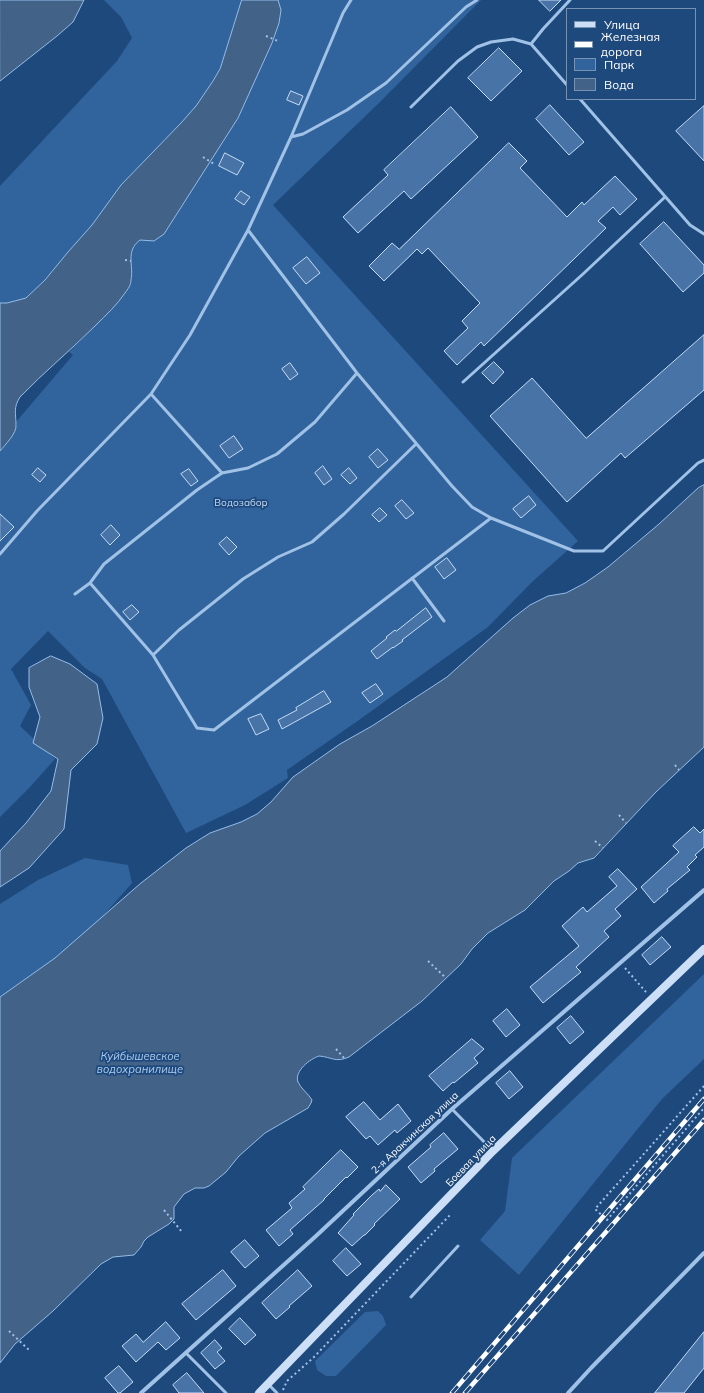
<!DOCTYPE html>
<meta charset="utf-8">
<style>
body{margin:0}
#map{position:relative;width:704px;height:1393px;overflow:hidden;background:#1e497d;font-family:Mulish,sans-serif}
canvas{display:block}
.legend{position:absolute;left:566px;top:8px;width:130px;height:92px;box-sizing:border-box;background:#1e497d;border:1px solid #7892b1;margin:0;padding:5px 7px;list-style:none;font-size:12px;color:#fff}
.legend li{display:flex;align-items:center;gap:8px;height:20px}
.legend b{width:20px;border:1px solid #7892b1}
</style>
<div id="map">
<canvas width="704" height="1393"></canvas>
<ul class="legend">
<li><b style="height:5px;background:#ccdff6"></b>Улица</li>
<li><b style="height:5px;background:#fff"></b>Железная дорога</li>
<li><b style="height:11px;background:#31639c"></b>Парк</li>
<li><b style="height:11px;background:#426288"></b>Вода</li>
</ul>
</div>
<script>
const ctx = document.querySelector('canvas').getContext('2d');
ctx.lineJoin = 'round';
function fill(path, color) { ctx.fillStyle = color; ctx.fill(path, 'evenodd'); }
function stroke(path, color, width, dash) { ctx.strokeStyle = color; ctx.lineWidth = width; ctx.lineCap = dash ? 'butt' : 'round'; ctx.setLineDash(dash || []); ctx.stroke(path); }
function label(font, color, halo, rows, align = 'center') {
  ctx.font = font + ' Mulish,sans-serif'; ctx.lineWidth = 3.5; ctx.setLineDash([]); ctx.textBaseline = 'middle'; ctx.strokeStyle = halo; ctx.fillStyle = color; for (const [text, x, y, turn = 0] of rows) {
    ctx.save(); ctx.translate(x, y); ctx.rotate((+turn || 0) * Math.PI / 180); ctx.textAlign = isNaN(turn) ? turn : align; if (halo) ctx.strokeText(text, 0, 0); ctx.fillText(text, 0, 0); ctx.restore();
  }
}
const green = new Path2D(`
 M104,0H242L220,69L213,81L196,106L181,123L121,185L92,225L68,252L45,280L26,298L7,303H0V186L117,61L132,38L121,17Z
 M278,0H481L380,102L273,205L578,541L532,582L488,627L359,720L287,770L288,778L245,805L186,833L102,679L85,668L48,631L11,669L31,705L20,726L55,759L30,787L0,817V451L7,442L17,425L16,422L73,355L69,352L108,313L124,295L132,278L131,270V252L136,243L140,240L164,234L238,118L272,43L279,23L281,10Z
 M85,858L128,865L132,883L97,923L55,958L0,997V904L38,880Z
 M704,974V1059L662,1099L519,1275L480,1240L505,1211L512,1158Z
 M378,1311L383,1316L386,1325L336,1376H326L317,1370L315,1361L365,1312Z`);
const water = new Path2D(`
 M0,0H84L73,22L57,36L0,81Z
 M242,0H278L281,10L279,23L272,43L238,118L164,234L154,241L140,240C125,251 134,266 131,280C131,285 128,289 125,293C117,305 106,315 96,325C71,350 44,372 20,397C13,408 16,413 16,425C17,433 5,445 0,451V303H7L26,298L45,280L68,252L92,225L121,185L181,123L196,106L213,81L220,69Z
 M704,485V747L656,792L594,858L578,863L569,871L554,881L525,910L488,933L472,949L461,964L422,1001L349,1057C335,1063 332,1057 319,1056C310,1059 294,1071 298,1082C301,1089 308,1093 312,1100L311,1103L308,1108L265,1133L239,1156L226,1172L209,1186L204,1188H195L184,1194L174,1207V1219L169,1224L148,1237L144,1241L141,1247L134,1255L113,1257L101,1264L53,1311L15,1344L0,1363V997L55,958L141,883L186,848L210,833L241,822L257,814L271,802L293,777L340,744L372,726L447,677L513,618L530,605L548,596L566,593L585,583L608,567L659,524L698,488Z
 M51,656L70,664L97,684L103,718L97,744L71,770L64,829L29,868L0,887V851L26,823L51,791L58,759L33,743L40,717L29,687V668Z`);
const building = new Path2D(`
 M539,0H561L550,11Z
 M499,48L522,71L491,101L468,78Z
 M291,91L303,96L299,105L287,100Z
 M550,105L584,142L569,155L536,119Z
 M704,106V161L676,131Z
 M451,107L478,137L411,199L404,191L358,233L343,217L388,175L384,170Z
 M509,143L527,161L520,168L567,217L582,202L584,205L615,176L637,199L620,215L613,207L598,221L606,228L484,346L481,342L457,365L444,351L468,328L462,321L480,303L428,248L422,254L417,249L384,281L369,266L392,243L399,249Z
 M225,153L244,163L237,175L219,166Z
 M241,191L250,197L244,205L235,199Z
 M664,222L704,265V273L683,292L640,244Z
 M307,257L320,273L306,284L293,268Z
 M704,335V390L625,458L621,453L567,502L490,416L532,378L586,438Z
 M494,362L504,372L493,384L482,373Z
 M290,363L298,374L290,380L282,369Z
 M234,436L243,449L229,458L220,446Z
 M378,449L388,460L378,468L369,457Z
 M323,466L332,479L324,485L315,473Z
 M38,468L46,475L40,482L32,475Z
 M349,468L357,478L350,484L341,475Z
 M189,469L198,481L191,486L181,474Z
 M529,496L536,505L521,518L513,509Z
 M402,500L414,513L406,519L395,506Z
 M380,508L387,515L379,522L372,515Z
 M0,514L14,527L0,541Z
 M111,525L120,535L110,545L101,535Z
 M227,537L237,547L229,555L219,544Z
 M447,558L456,570L444,579L435,567Z
 M132,605L139,612L130,620L123,612Z
 M426,608L432,617L402,640L403,641L393,648V647L377,659L371,651L387,638L386,637L395,630L396,631Z
 M376,684L383,694L370,703L362,693Z
 M324,691L331,702L282,729L278,720L297,710L296,708Z
 M261,714L269,729L256,735L248,719Z
 M694,827L700,833L704,829V847L695,855L697,857L687,867L690,870L667,889L668,891L654,903L641,887L679,852L673,846Z
 M618,869L637,889L615,909L621,916L604,931L609,937L576,967L581,972L543,1003L530,987L579,946L562,926L583,907L587,912L617,886L609,877Z
 M662,937L671,947L650,965L642,955Z
 M507,1009L520,1025L506,1037L493,1021Z
 M571,1016L584,1032L570,1044L557,1028Z
 M472,1039L484,1049L474,1058L478,1063L454,1083L453,1082L443,1091L429,1076Z
 M510,1071L523,1087L509,1099L496,1083Z
 M364,1102L380,1120L398,1104L411,1121L397,1133L395,1130L378,1145L370,1136L366,1139L346,1117Z
 M444,1133L458,1149L434,1169L435,1171L421,1183L408,1167L431,1147L430,1145Z
 M341,1150L358,1167L347,1178L346,1177L324,1199V1200L290,1230L293,1234L279,1246L266,1230L292,1208L289,1203L305,1189L303,1187Z
 M386,1185L400,1199L374,1224L375,1225L365,1235H364L352,1246L338,1233L354,1215L353,1214L372,1195L379,1189L380,1191Z
 M245,1240L259,1256L245,1268L231,1252Z
 M346,1248L361,1264L347,1276L333,1261Z
 M223,1270L236,1286L196,1320L182,1304Z
 M298,1270L312,1286L289,1306L290,1307L276,1319L262,1303Z
 M240,1318L256,1335L245,1345L229,1329Z
 M166,1322L180,1338L166,1350L158,1342L136,1362L122,1346L136,1334L143,1342Z
 M704,1332V1368L684,1393H655Z
 M215,1340L222,1348L217,1352L225,1361L215,1369L201,1353Z
 M119,1366L133,1382L120,1393H118L105,1378Z
 M187,1373L204,1393H179L173,1385Z`);
const path = new Path2D(`
 M266,36L278,41
 M203,157L214,164
 M125,260L131,261
 M675,765L679,770
 M619,815L626,823
 M595,841L603,848
 M428,961L446,978
 M625,968L646,992
 M336,1049L345,1059
 M704,1086L595,1209L607,1220L704,1108
 M164,1210L182,1232
 M9,1331L29,1350
 M283,1390L287,1381L313,1358L451,1214`);
const lane = new Path2D(`
 M531,44L543,29L570,0
 M580,99L690,225L704,234
 M411,107L458,61L477,47L491,42L513,39L531,44L567,85
 M291,137L303,134L347,110L386,83L466,7L477,0
 M248,230L357,373L452,486L472,507L491,518L574,551H603L698,463L704,460
 M463,382L583,274L665,197
 M151,394L222,473
 M0,554L37,511L151,394L190,335L248,230L291,137L343,13L351,0
 M412,578L444,621
 M90,583L153,655L197,728L214,730L491,518
 M75,594L90,583L104,564L197,490L222,473L248,468L277,454L315,422L357,373
 M153,655L179,630L243,579L278,557L312,542L344,514L416,444
 M452,1109L492,1150
 M411,1297L458,1246
 M186,1353L226,1393
 M268,1384L277,1393`);
const street = new Path2D(`
 M141,1393L316,1236L452,1109L704,890
 M568,1393L591,1368L704,1253`);
const secondary = new Path2D(`
 M259,1393L493,1151L704,949`);
const rail = new Path2D(`
 M452,1393L704,1099
 M465,1393L704,1120`);
const parkNames = [
 ["Водозабор",241,503]
];
const streetNames = [
 ["2-я Аракчинская улица",415,1133,-43],
 ["Боевая улица",471,1161,-46]
];
const waterNames = [
 ["Куйбышевское",140,1057],
 ["водохранилище",140,1070]
];
fill(green, '#31639c');
fill(water, '#426288');
stroke(water, '#95bde9', 1);
fill(building, '#4773a7');
stroke(building, '#c5dcf6', 1);
stroke(path, '#a1c2e7', 2, [2, 3]);
stroke(lane, '#a1c2e7', 3);
stroke(street, '#a1c2e7', 4);
stroke(secondary, '#ccdff6', 8);
stroke(rail, '#fff', 4.5);
stroke(rail, '#1e497d', 3, [9]);
label('10px', '#c5dcf6', '#1e497d', parkNames);
label('10px', '#fff', '#1e497d', streetNames);
label('italic 11px', '#acccef', '#1e497d', waterNames);
</script>
